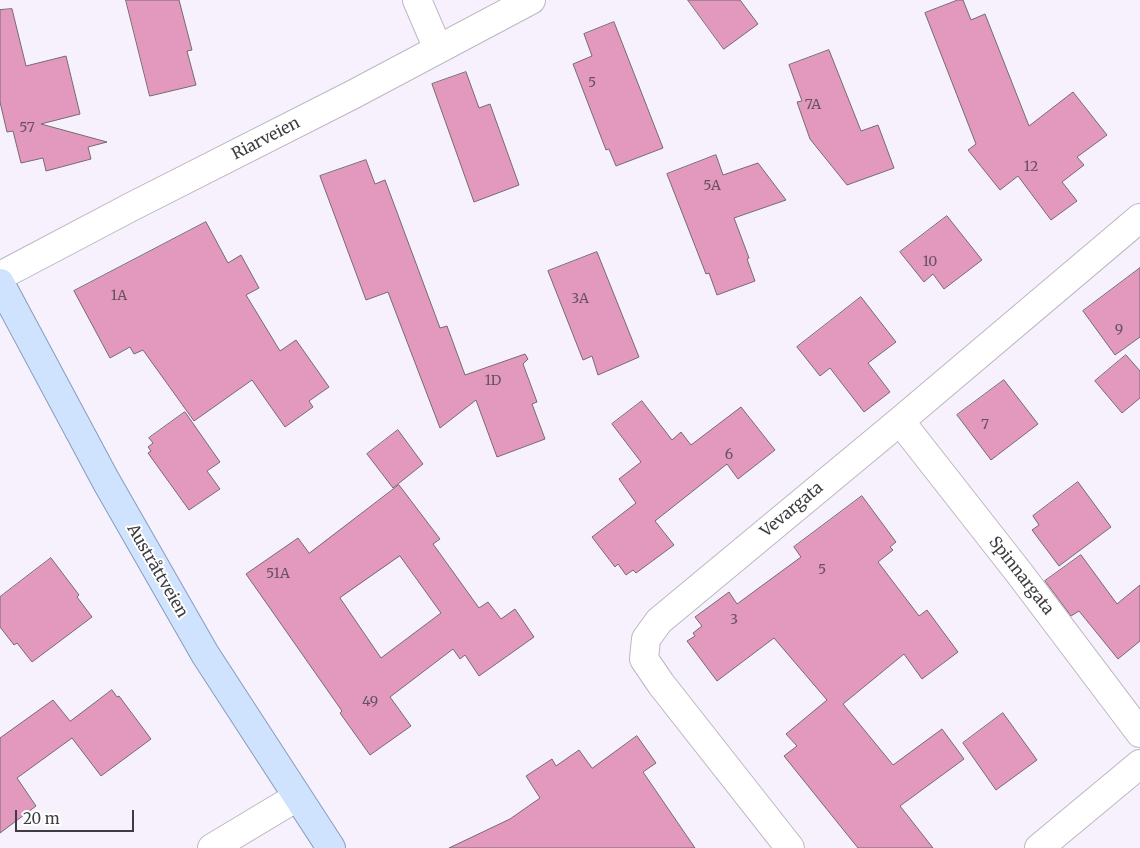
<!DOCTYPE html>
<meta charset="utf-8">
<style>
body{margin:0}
#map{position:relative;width:1140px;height:848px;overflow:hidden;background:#f6f1fc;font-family:Merriweather,serif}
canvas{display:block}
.scale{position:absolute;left:15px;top:810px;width:119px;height:22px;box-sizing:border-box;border:2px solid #3e3c40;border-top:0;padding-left:6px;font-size:15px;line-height:18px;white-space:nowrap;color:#3e3c40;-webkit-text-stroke:4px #fff;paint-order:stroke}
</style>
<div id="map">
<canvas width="1140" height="848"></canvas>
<div class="scale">20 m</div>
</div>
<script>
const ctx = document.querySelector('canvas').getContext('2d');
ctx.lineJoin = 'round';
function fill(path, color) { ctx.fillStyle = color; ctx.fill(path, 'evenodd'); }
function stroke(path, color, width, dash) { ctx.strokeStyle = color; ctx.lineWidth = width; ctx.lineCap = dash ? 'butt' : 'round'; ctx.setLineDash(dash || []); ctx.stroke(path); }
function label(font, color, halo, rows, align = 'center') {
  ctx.font = font + ' Merriweather,serif'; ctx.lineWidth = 4; ctx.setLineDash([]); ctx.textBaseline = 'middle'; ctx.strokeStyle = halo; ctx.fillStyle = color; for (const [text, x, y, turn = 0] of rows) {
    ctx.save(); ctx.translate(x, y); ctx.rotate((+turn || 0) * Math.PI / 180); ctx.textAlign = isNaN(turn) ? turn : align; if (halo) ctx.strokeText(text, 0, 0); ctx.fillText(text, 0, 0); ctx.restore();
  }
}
const building = new Path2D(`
 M126,0H179L192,50L187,51L196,85L150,96Z
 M688,0H740L758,24L724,49Z
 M958,0H963L971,20L985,14L1029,126L1073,92L1107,135L1077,157L1084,165L1062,182L1077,201L1051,220L1018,176L1000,190L968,150L976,144L925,13Z
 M12,9L26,66L66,56L80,114L41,124L107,142L88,147L91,159L46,171L43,158L21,163L13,131L7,132L0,102V10Z
 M614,22L663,148L616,166L609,149L606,150L573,64L592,56L584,34Z
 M829,50L861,131L878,125L894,168L847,185L810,139L797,102L802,101L789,65Z
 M466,72L479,108L490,104L519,185L474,202L432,84Z
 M716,155L723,175L758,163L786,200L734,218L749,258L747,259L755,281L717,295L709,273L706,274L667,174Z
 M366,160L375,184L385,180L440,328L447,326L465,375L525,354L528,359L523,364L537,402L532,404L545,439L497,457L476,400L440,428L388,292L366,300L320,176Z
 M947,216L982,260L944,289L933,274L924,282L900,252Z
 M206,222L228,263L241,255L259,288L246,295L280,351L296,340L329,387L309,401L313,407L285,427L252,380L194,421L143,350L134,354L130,347L110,358L74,291Z
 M597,252L639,357L598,375L592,356L583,360L548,271Z
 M1140,268V337L1115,355L1083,311Z
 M861,297L896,342L868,363L890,392L864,412L830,368L820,376L797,347Z
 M1126,355L1140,371V398L1122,413L1095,381Z
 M1004,380L1038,424L991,460L957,415Z
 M642,401L672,440L681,432L691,445L741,407L775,450L738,479L727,464L655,521L674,545L636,573L633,570L626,575L618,564L615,567L592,537L636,503L619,479L641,462L612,424Z
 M185,412L220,462L207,471L220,489L189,510L148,453L151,451L148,447L153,443L149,438Z
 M398,430L423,464L393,488L367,454Z
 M1078,482L1111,527L1059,566L1032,530L1039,525L1033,516Z
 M399,485L440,539L433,544L479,608L488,602L501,619L515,609L534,637L479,676L465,655L460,659L453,649L390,697L411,726L370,755L340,713L342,711L246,574L298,538L309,553ZM400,556L441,613L381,658L340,598Z
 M862,496L896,542L890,547L893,550L878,562L919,616L927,610L958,652L922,679L904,654L843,704L893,765L942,729L964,759L900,806L933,848H858L784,756L797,746L786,734L827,700L774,638L717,681L687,641L695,636L693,633L702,626L695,617L729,592L737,604L801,557L794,547Z
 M1081,555L1117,604L1140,585V641L1118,659L1079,611L1071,616L1045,581Z
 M51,558L79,595L77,597L92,617L32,662L17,643L14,645L0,627V597Z
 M112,690L117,697L119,696L151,739L101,776L72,738L17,778L36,806L0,833V738L53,700L70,721Z
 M1003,713L1037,760L996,790L963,743Z
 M637,736L656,763L643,772L695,848H449L510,819L540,798L526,776L552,759L556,766L579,750L592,768Z`);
const minor = new Path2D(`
 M417,0L438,49
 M0,276L133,206L352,95L531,0
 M900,421L1020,574L1140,733
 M212,848L297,797
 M790,848L661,684L644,659L646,639L659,621L900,421L1140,218
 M1039,848L1140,764`);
const major = new Path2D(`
 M0,283L106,481L205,654L331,848`);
const numberNames = [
 ["5",592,83],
 ["7A",813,105],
 ["57",27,128],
 ["12",1031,167],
 ["5A",712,186],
 ["10",930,262],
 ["1A",119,296],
 ["3A",580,299],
 ["9",1119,330],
 ["1D",493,381],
 ["7",985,425],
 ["6",729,455],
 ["5",822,570],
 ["51A",278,574],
 ["3",734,620],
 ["49",370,702]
];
const streetNames = [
 ["Riarveien",266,139,-27],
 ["Vevargata",792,510,-40],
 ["Austråttveien",157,571,60],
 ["Spinnargata",1021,576,52]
];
fill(building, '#e399be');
stroke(building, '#756a6f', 1);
stroke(minor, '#bcb7c2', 30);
stroke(major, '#879cbc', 30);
stroke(minor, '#fff', 28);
stroke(major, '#cfe3fe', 28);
label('14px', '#675360', null, numberNames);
label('16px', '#3e3c40', '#fff', streetNames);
</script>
